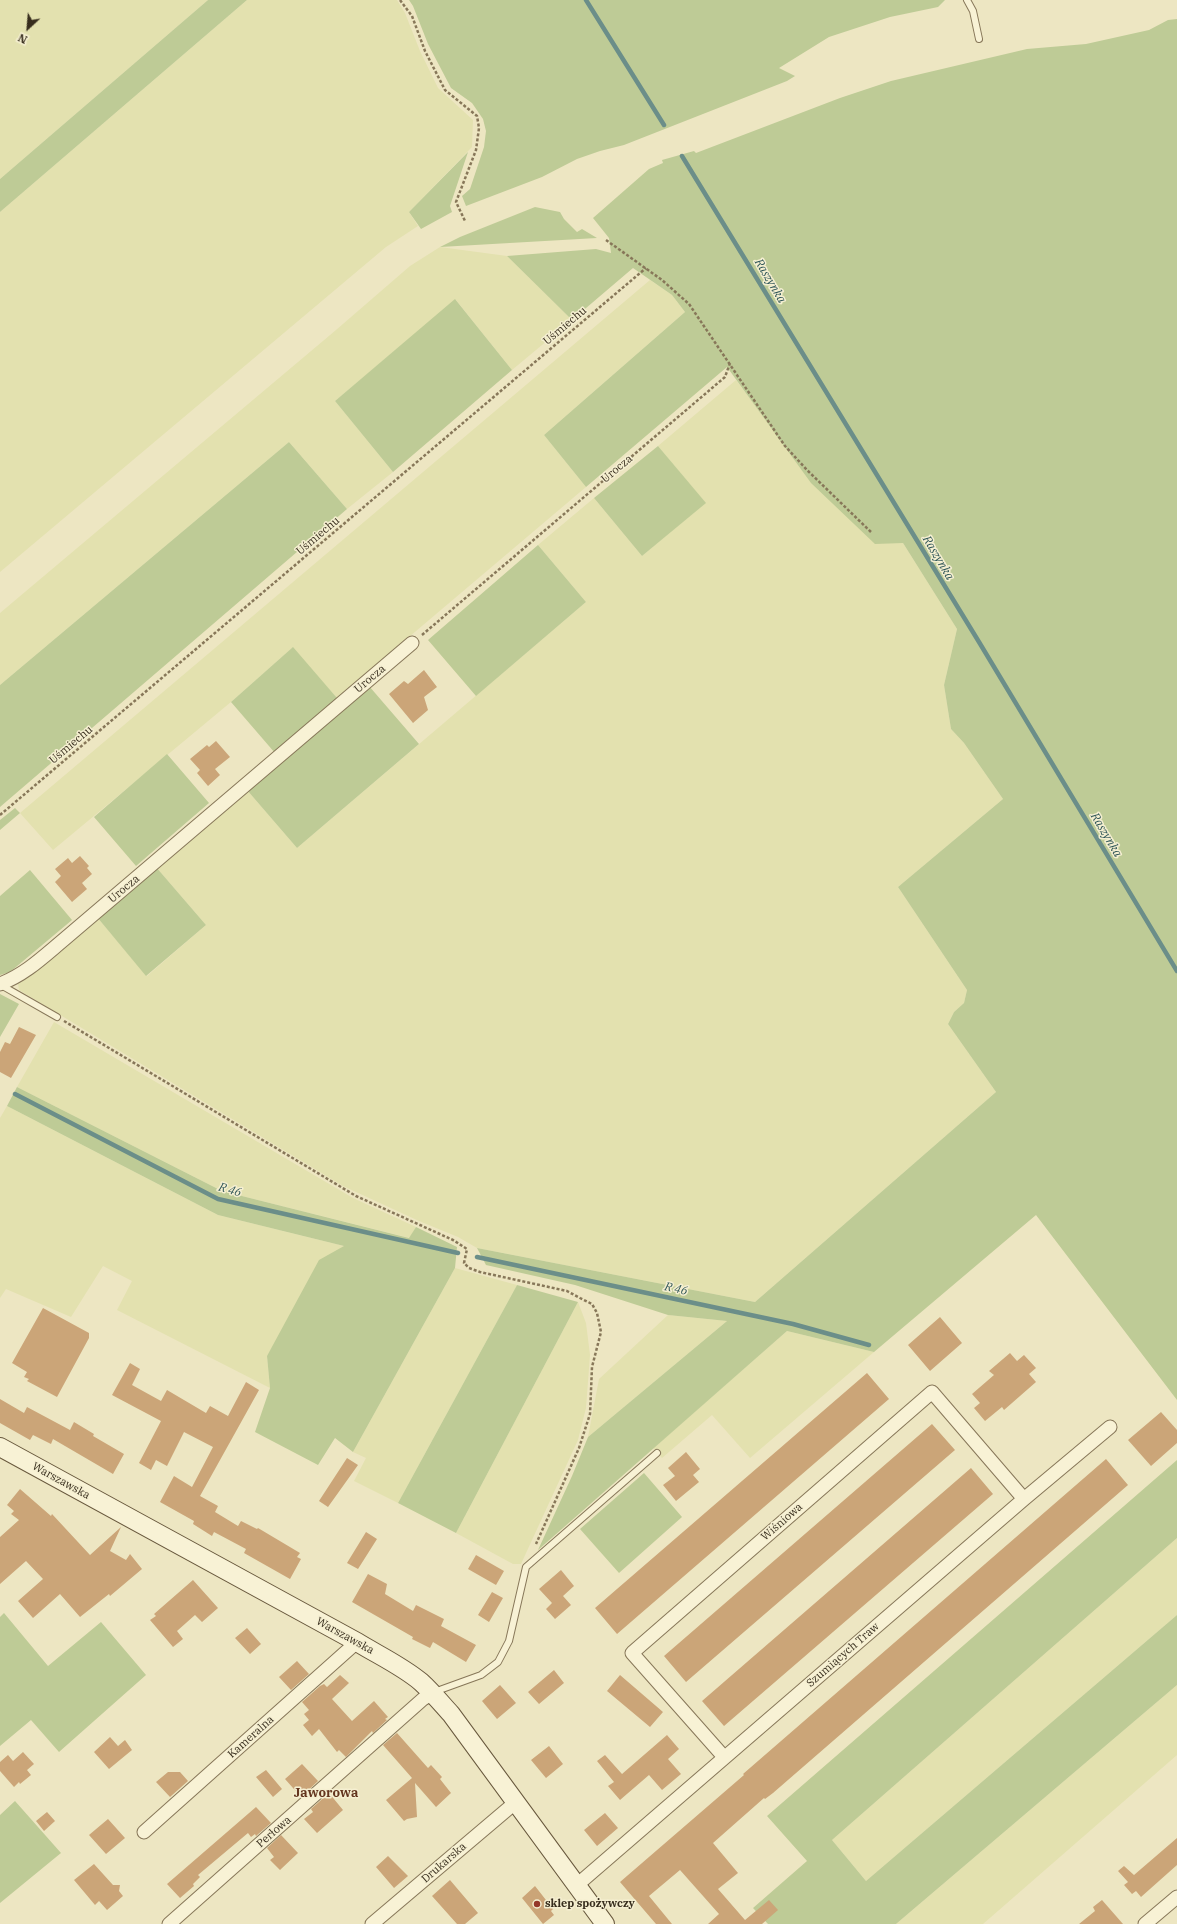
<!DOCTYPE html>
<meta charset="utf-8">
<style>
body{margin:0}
#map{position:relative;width:1177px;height:1924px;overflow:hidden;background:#ede6c2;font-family:"IBM Plex Serif",serif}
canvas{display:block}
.north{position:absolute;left:8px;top:8px;width:40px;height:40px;-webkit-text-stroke:3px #f5efd1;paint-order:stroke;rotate:206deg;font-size:11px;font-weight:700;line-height:16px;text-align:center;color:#372d1d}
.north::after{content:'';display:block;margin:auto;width:14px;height:18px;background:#372d1d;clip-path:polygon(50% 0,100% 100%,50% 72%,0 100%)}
</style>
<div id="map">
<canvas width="1177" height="1924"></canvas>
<div class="north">N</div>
</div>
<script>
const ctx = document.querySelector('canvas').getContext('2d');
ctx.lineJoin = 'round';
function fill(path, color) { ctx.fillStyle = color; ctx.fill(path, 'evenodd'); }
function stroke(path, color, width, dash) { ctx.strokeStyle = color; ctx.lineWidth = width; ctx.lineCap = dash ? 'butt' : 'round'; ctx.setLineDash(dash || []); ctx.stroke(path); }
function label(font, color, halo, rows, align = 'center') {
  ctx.font = font + ' "IBM Plex Serif",serif'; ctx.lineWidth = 3; ctx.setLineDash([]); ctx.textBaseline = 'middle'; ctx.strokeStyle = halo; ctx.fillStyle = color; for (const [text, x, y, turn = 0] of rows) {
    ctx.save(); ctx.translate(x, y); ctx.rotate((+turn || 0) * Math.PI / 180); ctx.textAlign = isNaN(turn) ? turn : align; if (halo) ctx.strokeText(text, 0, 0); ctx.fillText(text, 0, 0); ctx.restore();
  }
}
const farmland = new Path2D(`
 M0,0H208L0,179Z
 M247,0H397L405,13L420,51L438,88L473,120L472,147L409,212L418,226L386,247L0,572V212Z
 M440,247L507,256L572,320L512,370L456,300L335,401L393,472L347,509L289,442L0,685V613L336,330L410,266Z
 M650,280L672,295L685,312L544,435L586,487L337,698L292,648L231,702L53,850L20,813Z
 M736,380L780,439L903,543L957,629L944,685L951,729L964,743L1003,799L898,887L967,990L964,1003L954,1012L948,1024L996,1092L755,1302L477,1248L458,1237L419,1221L343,1186L19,990L18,984L97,917L147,976L206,925L156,867L247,790L297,848L586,602L538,545L594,498L642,556L705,503L658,446Z
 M54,1022L353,1198L416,1227L410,1238L222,1191L17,1087Z
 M7,1106L218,1215L344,1246L267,1356L270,1388L117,1310L132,1281L103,1266L71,1317L6,1289L0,1298V1118Z
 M455,1268L517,1285L398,1503L354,1481L366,1458L353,1452Z
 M578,1302L586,1323L590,1355L586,1408L578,1440L521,1564H513L456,1533Z
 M668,1315L727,1321L588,1437L599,1379Z
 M787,1331L874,1352L750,1458L712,1415L662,1458L653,1448Z
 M1177,1538V1615L866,1881L832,1840Z
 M1177,1685V1755L983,1924H896Z`);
const green = new Path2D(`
 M208,0H247L0,212V179Z
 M409,0H945L938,7L890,17L829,37L779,68L795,76L787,81L624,145L600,151L577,159L542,177L466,206L462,196L470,189L484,147L486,131L483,119L472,103L451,88L428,44L413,6Z
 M1177,19V1400L1036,1215L874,1352L787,1331L538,1550L572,1476L588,1437L727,1321L668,1315L575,1285L486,1265L477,1248L755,1302L996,1092L948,1024L954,1012L964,1003L967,990L898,887L1003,799L964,743L951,729L944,685L957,629L903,543L875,544L811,483L727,367L586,487L544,435L685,312L672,295L633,268L572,320L507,256L596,249L611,253L609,238L593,218L649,169L663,163L662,160L694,151L696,153L840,98L891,81L1027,49L1086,44L1149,30L1168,20Z
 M468,152L450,206L452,212L421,229L409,212Z
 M535,207L560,212L564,219L577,232L582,229L597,238L440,247L460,237Z
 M455,299L512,370L393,472L335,401Z
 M289,442L347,509L0,807V685Z
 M658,446L706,503L642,556L594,498Z
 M538,545L586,602L476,696L428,640Z
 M293,647L337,698L275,753L231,702Z
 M369,686L419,744L297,848L247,790Z
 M167,754L209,803L136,866L94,817Z
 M15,808L20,813L0,830V820Z
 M156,867L206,925L146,976L97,917Z
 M30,870L72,920L10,972L0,975V896Z
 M0,994L19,1004L0,1037Z
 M17,1087L222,1191L409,1238L416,1227L457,1247L455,1268L353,1452L335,1438L318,1465L255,1432L270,1388L267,1356L319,1260L344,1246L218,1215L7,1106Z
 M517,1285L578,1302L456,1533L398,1503Z
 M1177,1460V1538L832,1840L866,1881L1177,1615V1685L896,1924H768L753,1908L807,1861L767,1816Z
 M644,1473L682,1517L619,1573L580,1529Z
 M4,1613L48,1666L101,1622L146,1675L59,1752L31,1720L0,1746V1617Z
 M15,1801L61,1853L0,1903V1815Z`);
const stream = new Path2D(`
 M586,0L664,125
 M682,156L979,642L1177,971
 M15,1094L218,1199L458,1253
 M477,1257L793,1324L869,1345`);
const building = new Path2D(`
 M424,670L437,687L424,697L428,710L413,723L389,694L404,681L408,684Z
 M216,741L230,757L215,769L220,775L208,786L197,773L200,770L190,759L207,745L209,747Z
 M80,856L89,866L87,868L92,874L82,883L87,889L72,902L55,882L61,876L55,869L68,858L72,863Z
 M19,1027L36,1035L11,1078L0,1072V1052L5,1042L10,1044Z
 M43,1308L89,1333V1338L57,1397L27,1381L29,1379L24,1377L27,1372L12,1363Z
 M940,1317L962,1343L930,1371L908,1345Z
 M1010,1353L1017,1361L1024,1355L1036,1368L1029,1374L1036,1382L1004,1410L1002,1407L985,1421L974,1408L980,1403L972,1394L994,1375L989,1371Z
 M130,1363L140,1369L132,1385L161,1401L167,1390L206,1413L210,1406L228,1416L246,1382L259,1390L200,1496L218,1506L215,1512L238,1526L241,1521L257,1529L258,1528L300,1553L297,1557L301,1559L290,1579L244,1553L246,1549L214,1532L212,1536L193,1524L194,1521L160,1502L174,1476L192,1487L213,1447L184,1432L167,1466L156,1460L151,1470L139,1463L161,1421L112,1395Z
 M867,1373L889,1399L617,1634L595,1608Z
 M0,1399L24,1413L27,1407L70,1430L74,1422L94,1434L93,1436L124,1454L113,1474L53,1439L51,1444L33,1435L30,1440L0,1423Z
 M1161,1412L1177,1430V1443L1151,1466L1128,1440Z
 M932,1424L955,1450L686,1682L664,1656Z
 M686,1452L700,1469L693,1475L699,1482L676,1501L663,1485L675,1476L668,1468Z
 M347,1458L358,1465L328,1507L319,1501Z
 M1106,1459L1128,1485L773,1793L765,1799L764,1798L713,1843L738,1873L718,1889L745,1920L769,1900L778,1910L762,1924H708L719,1914L680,1870L649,1896L672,1924H656L620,1882L744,1775L743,1774Z
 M971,1468L993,1494L724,1726L702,1701Z
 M20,1489L51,1516L52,1514L90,1555L121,1527L110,1551L126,1560L130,1554L142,1569L110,1596L109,1594L80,1617L60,1594L33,1618L18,1601L43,1579L26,1561L0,1584V1537L19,1520L11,1514L14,1511L7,1505Z
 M366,1532L377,1539L358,1569L347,1563Z
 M476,1555L504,1571L496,1585L468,1569Z
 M561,1570L574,1586L563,1596L571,1605L555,1619L546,1609L552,1603L539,1589Z
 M368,1574L387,1584L385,1594L413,1611L416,1605L444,1619L441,1626L476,1645L466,1662L433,1642L430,1648L412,1639L413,1637L352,1602Z
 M193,1580L218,1608L202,1622L195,1615L177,1631L183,1639L173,1647L150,1620L156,1616L154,1614Z
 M492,1592L503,1598L489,1622L478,1615Z
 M247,1628L261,1644L250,1654L235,1638Z
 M297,1661L309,1674L291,1690L279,1677Z
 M554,1670L564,1683L539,1704L528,1692Z
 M340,1675L349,1683L332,1699L352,1721L374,1701L388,1717L385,1719L387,1720L373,1733L372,1731L346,1757L339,1750L337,1752L319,1729L312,1736L303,1725L309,1720L304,1714L309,1710L302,1702L320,1686L324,1684L327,1687Z
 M620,1675L663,1712L650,1727L607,1691Z
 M500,1685L516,1703L497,1719L482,1701Z
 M397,1733L428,1768L431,1765L442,1777L440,1779L451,1793L436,1807L415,1783L417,1817L407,1819L404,1821L386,1800L412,1778L383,1745Z
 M667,1735L679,1749L668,1759L681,1774L662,1790L649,1775L620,1800L608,1786L614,1782L597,1761L605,1755L622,1774Z
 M110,1737L118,1746L125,1740L132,1750L109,1769L94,1752Z
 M549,1746L563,1764L546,1778L531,1760Z
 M23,1752L34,1764L27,1770L31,1775L20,1784L19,1782L14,1787L0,1771V1762L8,1755L13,1761Z
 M302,1764L318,1781L301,1797L285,1779Z
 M266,1770L282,1789L273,1797L256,1777Z
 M168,1772H180L188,1781L170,1797L156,1782Z
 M329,1793L343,1810L317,1833L304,1819L313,1812L311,1809Z
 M256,1807L271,1823L256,1836L255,1834L251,1837L248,1833L198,1875L200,1877L193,1884L194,1886L180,1898L167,1884Z
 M47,1812L55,1821L44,1831L36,1821Z
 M605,1813L618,1828L597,1846L584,1830Z
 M108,1819L125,1838L106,1854L89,1835Z
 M281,1835L298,1853L280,1870L270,1860L274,1857L267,1848Z
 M1177,1838V1865L1141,1897L1136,1891L1132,1894L1124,1885L1128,1882L1118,1871L1124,1866L1134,1875Z
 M388,1856L408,1876L394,1888L376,1867Z
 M94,1864L113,1885H120L119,1891L123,1896L107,1910L99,1901L95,1905L74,1880Z
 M450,1880L478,1913L465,1924H457L432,1896Z
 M535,1886L553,1909L551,1911L554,1915L543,1924L522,1898Z
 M1102,1900L1123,1924H1079L1095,1911L1093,1907Z`);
const path = new Path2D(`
 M400,0L412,16L425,51L445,90L477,116L479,128L476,150L456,202L465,221
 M606,240L662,280L689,304L785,446L807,470L872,533
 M422,635L725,377L730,363
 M0,815L646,268
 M64,1021L356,1196L453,1240L467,1249L464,1263L469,1268L480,1272L567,1291L580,1298L592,1304L597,1313L601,1332L592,1367L590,1414L579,1448L536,1544`);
const lane = new Path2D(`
 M967,0L973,11L979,39
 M1,985L57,1017
 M434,1692L481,1675L498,1662L509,1641L526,1567L657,1453`);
const street = new Path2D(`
 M0,984C24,975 42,958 61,942L412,643
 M724,1757L632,1653L932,1392L1024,1499
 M144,1832L357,1642
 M577,1885L1024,1499L1110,1427
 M169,1924L423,1699L433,1693
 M372,1924L516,1802
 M1145,1924L1177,1897`);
const secondary = new Path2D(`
 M0,1447L357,1642C378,1655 402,1666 421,1682C432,1692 441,1703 451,1714L605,1924`);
const markers = [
 [537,1904,4,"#95372a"]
];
const streetNames = [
 ["Uśmiechu",565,326,-40],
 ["Urocza",617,469,-40],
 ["Uśmiechu",318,536,-40],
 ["Urocza",370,679,-40],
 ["Uśmiechu",71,745,-40],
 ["Urocza",124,889,-40],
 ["Warszawska",61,1481,29],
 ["Wiśniowa",782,1522,-41],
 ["Warszawska",345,1636,29],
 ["Szumiących Traw",843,1655,-41],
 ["Kameralna",251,1737,-42],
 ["Perłowa",274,1832,-41],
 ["Drukarska",444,1863,-41]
];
const poiNames = [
 ["sklep spożywczy",545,1904]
];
const waterNames = [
 ["Raszynka",770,281,59],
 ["Raszynka",938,558,59],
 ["Raszynka",1106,835,59],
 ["R 46",230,1190,16],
 ["R 46",676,1289,12]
];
const quarterNames = [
 ["Jaworowa",326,1793]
];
fill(farmland, '#e3e1af');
fill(green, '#becb96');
stroke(stream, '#6b8e89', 4.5);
fill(building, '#cba578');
stroke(lane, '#877759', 8);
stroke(street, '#877759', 15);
stroke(secondary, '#68583d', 20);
stroke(path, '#877759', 2.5, [3, 2]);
stroke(lane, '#f8f2d5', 6);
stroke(street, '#f8f2d5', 13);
stroke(secondary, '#f8f2d5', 18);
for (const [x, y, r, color] of markers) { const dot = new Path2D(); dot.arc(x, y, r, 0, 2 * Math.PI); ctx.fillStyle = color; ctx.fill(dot); stroke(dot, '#f5efd1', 1.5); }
label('11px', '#372d1d', '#f5efd1', streetNames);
label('bold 11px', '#372d1d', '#f5efd1', poiNames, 'left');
label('italic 12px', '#2d5456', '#f5efd1', waterNames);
label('bold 13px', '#63351e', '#f5efd1', quarterNames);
</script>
